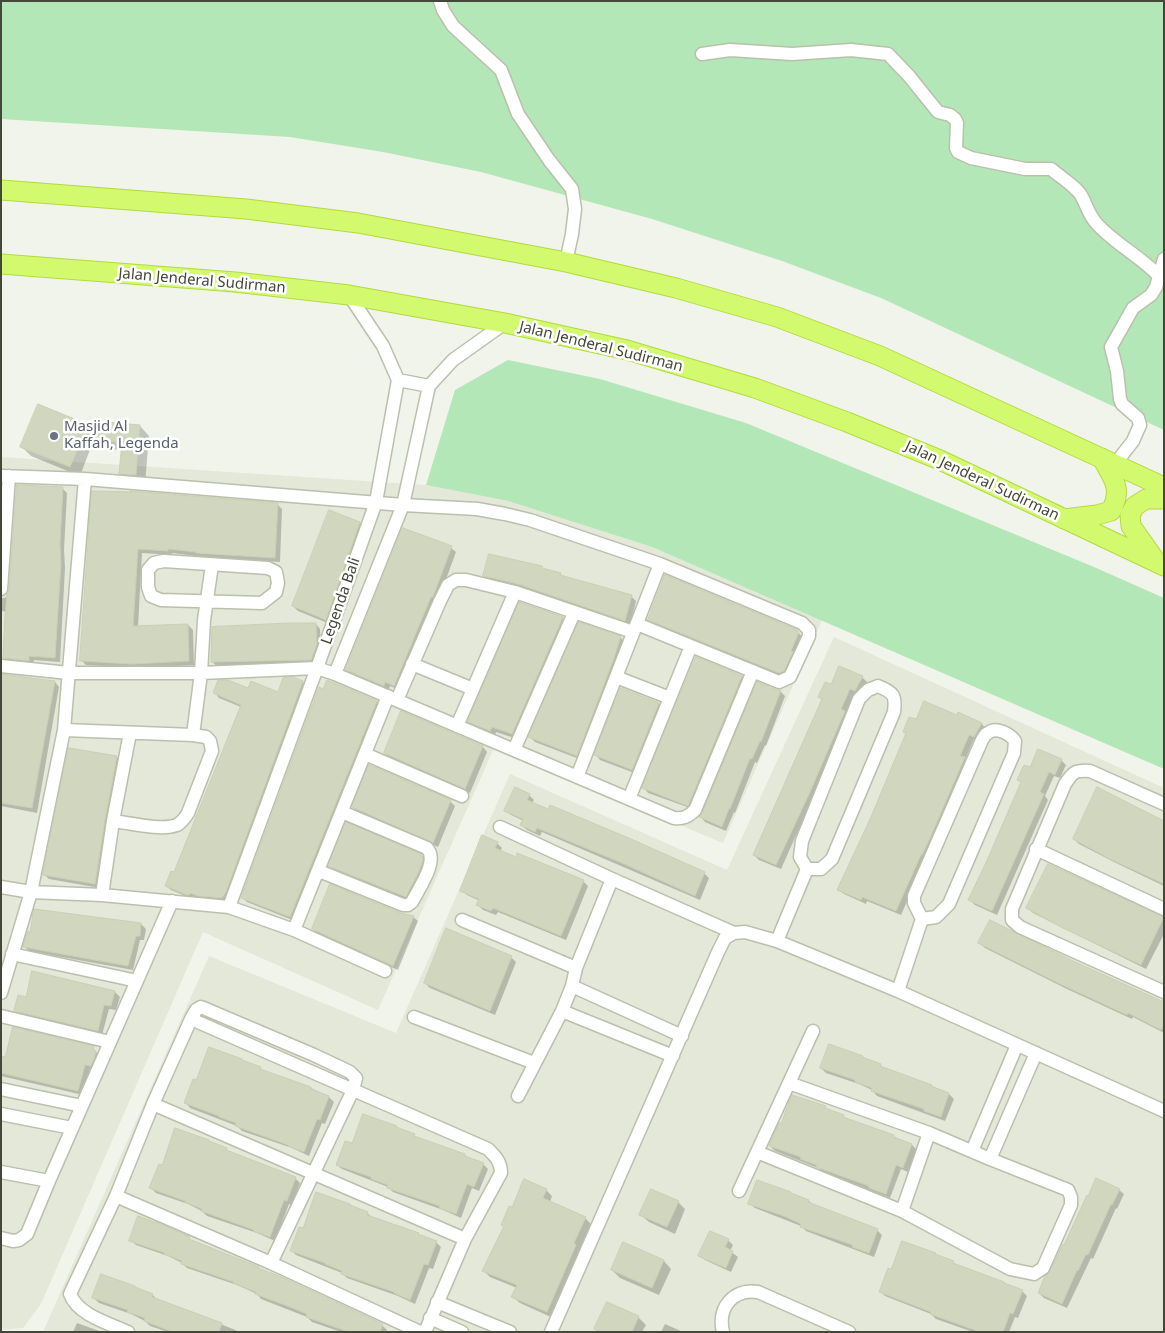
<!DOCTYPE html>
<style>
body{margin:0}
#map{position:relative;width:1165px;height:1333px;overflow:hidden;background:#f1f4ea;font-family:"Noto Sans",sans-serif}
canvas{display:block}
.frame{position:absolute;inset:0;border:2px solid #444838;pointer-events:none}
</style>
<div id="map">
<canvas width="1165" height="1333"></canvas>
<div class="frame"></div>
</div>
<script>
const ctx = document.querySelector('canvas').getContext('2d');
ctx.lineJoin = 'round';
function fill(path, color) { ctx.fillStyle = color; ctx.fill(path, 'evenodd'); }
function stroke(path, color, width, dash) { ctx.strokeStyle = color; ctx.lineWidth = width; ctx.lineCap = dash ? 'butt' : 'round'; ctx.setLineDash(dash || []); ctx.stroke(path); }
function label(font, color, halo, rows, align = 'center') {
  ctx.font = font + ' "Noto Sans",sans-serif'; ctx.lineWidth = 5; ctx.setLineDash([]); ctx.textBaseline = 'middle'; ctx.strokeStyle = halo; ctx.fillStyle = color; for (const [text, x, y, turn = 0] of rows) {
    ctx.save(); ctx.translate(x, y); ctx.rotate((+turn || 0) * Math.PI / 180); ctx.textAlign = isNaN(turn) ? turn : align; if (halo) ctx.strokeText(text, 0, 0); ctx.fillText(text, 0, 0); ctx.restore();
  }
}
const residential = new Path2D(`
 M1,457L426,485L508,501L652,547L822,620L723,843L494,748L378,1010L203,932L41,1304L23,1328L1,1330Z
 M834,637L1164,788V1332H43L209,956L396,1033L510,774L727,870Z`);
const green = new Path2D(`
 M1,1H1164V430L881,298L782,261L652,219L481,172L383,152L290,137L1,119Z
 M508,360L600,379L746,423L1094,567L1164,598V769L652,547L508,501L426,485L455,390Z`);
const shadow = new Path2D(`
 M140,426L149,436L145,484L130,483L121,473L122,450L91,447L80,476L31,456L22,447L95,428Z
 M62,488L67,493L64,550L65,568L60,662L34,660L33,665L9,662L4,658L7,612L1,611V598H5L10,590Z
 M116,494L277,504L282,509L280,562L203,557L172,553V555L142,553L138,627L188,625L193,630L194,665L137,668L86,665L81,660Z
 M360,523L364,528L330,624L298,611L293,606Z
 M451,548L456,552L438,601L399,690L390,686L389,690L352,674L347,669Z
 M544,570L560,574L563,577L631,596L636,601L630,625L490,580L485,576Z
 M520,604L563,618L568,623L517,739L496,732L495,735L474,726L469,721Z
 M650,620L797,631L803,638L784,677L655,624Z
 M316,624L320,629L321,647L316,664L217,666L212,662Z
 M620,637L625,642L582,760L535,742L530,737Z
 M1,675L55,682L59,687L37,813L1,806Z
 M742,677L746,682L693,809L648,793L644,788Z
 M862,677L867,682L860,695L855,693L846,713L849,717L781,869L759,860L754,855L823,700L819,697L831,686Z
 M293,678L303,682L308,687L227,902L204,900L195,897L193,899L171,890L166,886L175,873L241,707L219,698L215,693H278Z
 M776,691H780L785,696L766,746L765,745L757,763L755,762L735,813L734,812L726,831L705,822L701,817Z
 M377,702L381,707L295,921L247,902L242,897Z
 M659,704L663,708L637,774L600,760L596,755Z
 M959,714L982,724L986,729L979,741L974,739L965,760L969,763L901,915L867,901L866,904L844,894L839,890L872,818L907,735L904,732L916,721L958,717Z
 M483,747L487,752L470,793L390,758L385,753Z
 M117,757L122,762L100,888L49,879L44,874Z
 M1061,760L1066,765L1060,778L1054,776L1045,796L1048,800L997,915L975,905L970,900L1022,783L1019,780L1030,769Z
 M529,795L534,800L532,803L704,873L709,878L700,900L542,832L540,836L527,830L522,825L524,821L511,815L506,811Z
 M450,801L455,806L438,847L358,812L353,807Z
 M1164,822V886L1114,862L1079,844L1074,839Z
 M497,843L502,848L500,852L583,881L588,886L566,940L498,912L496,915L483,910L478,905L480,901L467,895L462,890Z
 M421,855L426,861L411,901L335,871L330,866Z
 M1028,908L1164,918V934L1146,969L1033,913Z
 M400,914L413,917L418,921L398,970L318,934L313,929Z
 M141,924L146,929L144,940H140L133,970L29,951L25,947Z
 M980,943L1164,1004V1033L1133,1017L1132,1019L1067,989L985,948Z
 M511,957L516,962L495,1015L430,988L425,983Z
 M115,992L120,997L116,1010L109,1009L102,1035L21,1015L16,1010L26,999Z
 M830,1045L862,1057L880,1065L884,1069L931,1086L949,1094L954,1099L945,1121L877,1096L872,1090L859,1084L826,1073L821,1068Z
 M93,1048L100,1057L95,1070L90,1069L83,1095L1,1076V1058Z
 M242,1060L260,1068L264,1072L311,1088L329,1097L334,1102L325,1124L322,1123L309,1156L292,1148L242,1131L237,1126L190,1108L186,1103L197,1082Z
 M825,1108L828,1110L843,1116L847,1120L894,1137L912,1145L917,1150L908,1172L901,1169L890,1198L823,1172L818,1168L775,1151L770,1146Z
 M396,1127L414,1135L418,1139L465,1155L467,1158L483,1164L488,1169L479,1191L472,1188L461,1218L443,1210L393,1192L388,1187L342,1169L337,1165L353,1145Z
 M211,1143L226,1149L230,1153L295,1178L300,1183L292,1205L289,1204L275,1241L257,1233L207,1216L202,1211L188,1204L156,1193L151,1188L162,1167Z
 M546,1190L552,1196L550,1202L585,1218L592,1225L580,1250L582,1252L553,1318L520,1303L513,1297L517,1288L490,1277L484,1271L505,1227L503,1225L512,1209Z
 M1119,1190L1124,1194L1117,1209L1116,1208L1093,1259L1091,1258L1067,1308L1044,1298L1039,1293L1065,1246Z
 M793,1195L809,1201L813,1205L877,1230L882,1235L874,1257L806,1231L801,1226L755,1208L750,1204Z
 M678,1202L685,1209L675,1234L649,1222L641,1215Z
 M367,1213L372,1217L418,1234L421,1237L436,1242L441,1247L433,1269L429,1268L415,1304L398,1296L347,1278L342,1273L296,1255L291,1250L304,1230Z
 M711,1232L728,1240L733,1245L730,1251L738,1257L731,1272L705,1260L700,1256Z
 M189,1238L193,1242L258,1268L261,1270L382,1325L387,1330L386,1332H341L312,1322L307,1317L261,1299L257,1294L237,1285L187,1268L182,1263L168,1256L136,1245L131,1240Z
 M624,1244L664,1261L671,1269L659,1295L620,1278L612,1270Z
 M935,1254L953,1262L958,1266L1004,1283L1022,1291L1027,1296L1018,1318L1015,1317L1009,1332H973L936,1319L931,1314L885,1296L880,1291L892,1270Z
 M137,1290L153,1295L157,1300L203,1316L206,1318L240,1332H168L150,1326L145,1321L131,1314L99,1303L94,1298Z
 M638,1317L646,1325L642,1332H599L596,1328Z
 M77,1323L102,1332H73Z
 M665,1324L683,1332H661Z`);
const building = new Path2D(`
 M38,404L94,427L95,421L140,425L136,475L119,474L122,442L82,439L70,467L20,447Z
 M17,485L63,487L60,544L61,563L55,658L29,656V661L3,658L5,617L7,595L9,590Z
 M92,491L132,492L130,491L278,503L275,558L196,553V552L168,549V551L138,549L133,626L188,624L189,661L132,664L80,661Z
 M329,510L360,522L326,620L292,606Z
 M403,528L452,546L433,597H431L394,686L385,682L384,686L346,670Z
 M489,554L542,566V568L561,573L560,575L632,595L625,621L518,584L483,576Z
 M665,575L797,630L799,632L791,651L793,652L784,671L779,673L648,620Z
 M519,602L563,617L512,734L492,727L490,731L468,722Z
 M579,622L621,636L614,658L577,756L528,737Z
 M290,623H316L317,644L311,660L211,662L212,627Z
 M696,657L742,676L688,806L642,788Z
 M839,666L863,676L855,691L850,689L841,709L845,711L810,792L776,865L753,855L822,699L818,697L825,682L831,684Z
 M1,674L55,681L32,808L1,803Z
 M293,677L303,681L226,892L222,898L198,896L190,893L189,895H187L165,886L171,871L174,872L241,705L213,693L218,680H228L248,688L251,681L278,692L283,678Z
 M327,680L377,701L290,917L241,898L319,687L323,689Z
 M757,682L776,690H781L761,742L760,741L752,759L750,758L730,809L729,808L722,827L699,817L702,813Z
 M621,688L659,703L632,770L594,755Z
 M924,701L957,715L958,712L982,723L974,737L969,735L960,756L965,757L930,838L922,855H921L896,911L862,897L861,900L837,890L871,817L906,733L903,732L909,717L916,719Z
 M401,711L483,746L465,789L384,753Z
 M69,748L117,756L105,820L95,884L43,875Z
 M1038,749L1062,759L1055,775L1049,772L1040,792L1044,794L992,911L968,900L985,865L1021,782L1017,780L1024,765L1030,767Z
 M369,765L451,800L433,843L352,807Z
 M515,787L530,794L527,800L548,809L550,805L631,839L705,872L695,896L622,863L537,828L535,832L520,825L523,819L504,811Z
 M1097,787L1164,821V884L1108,858L1073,839Z
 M346,822L421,854L423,860L419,871L406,897L328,866Z
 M482,835L498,842L495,848L516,857L517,853L584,880L561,936L493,908L491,911L476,905L479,899L460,891Z
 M1048,864L1164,917L1141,965L1061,927L1026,908Z
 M330,884L400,913L414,916L393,966L312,929Z
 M34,909L141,923L140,936H136L128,966L23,947L28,931L30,932Z
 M990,920L1073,961L1164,1002V1024L1161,1030L1128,1013L1127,1015L1060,984L978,943Z
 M446,928L512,956L490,1011L424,983Z
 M32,971L115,991L111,1006L104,1005L98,1031L14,1011L18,995L26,997Z
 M13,1027L94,1046L93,1050L96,1051L94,1059L91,1066L85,1065L78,1091L1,1073V1056L5,1057Z
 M829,1044L863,1056L862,1057L881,1064L880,1066L932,1085L931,1086L949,1093L941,1117L924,1111V1109L871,1091L872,1088L855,1082V1080L820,1068Z
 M209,1047L242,1059V1060L261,1067L260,1069L311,1087V1089L329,1096L320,1120L317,1119L304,1152L288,1146V1145L235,1126L236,1123L219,1117V1116L184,1103L193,1079L196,1080Z
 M792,1095L826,1106L825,1108L844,1115L843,1117L894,1135V1137L912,1144L903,1168L896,1165L886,1194L869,1188V1186L816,1167L817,1165L800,1159L801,1157L769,1146L779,1123H781Z
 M363,1114L397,1126L396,1127L415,1134L414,1136L465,1154V1156L484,1163L474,1187L467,1184L456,1214L439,1208L440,1206L387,1188L388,1185L371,1179V1177L336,1165L345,1141L352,1143Z
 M175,1128L209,1140V1141L227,1148L226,1150L296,1177L287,1201L284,1200L270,1237L253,1231L254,1230L201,1211L202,1209L185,1202V1201L149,1188L159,1164L162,1165Z
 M1096,1178L1120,1189L1112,1205L1111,1204L1088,1255L1086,1254L1078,1271L1077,1270L1062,1304L1038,1293L1045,1276L1050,1271L1063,1244L1064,1245L1087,1195L1088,1196Z
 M524,1179L547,1189L543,1198L586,1217L574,1243L576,1245L547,1312L511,1297L517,1285L482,1271L504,1226L501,1225L509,1206L512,1207Z
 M757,1180L791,1192V1193L809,1200L808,1202L878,1229L869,1253L852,1247L853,1245L800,1227L801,1224L784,1216L748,1204Z
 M651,1189L679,1201L667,1227L639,1215Z
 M316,1192L350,1204V1205L368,1212L367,1215L419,1233L418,1234L437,1241L428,1265L424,1264L410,1300L394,1293V1292L341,1274L342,1271L325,1264V1263L290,1251L299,1227L303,1228Z
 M138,1216L160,1224L190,1237L189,1239L259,1267L258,1268L279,1276L383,1324L380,1332H349L323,1323L306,1317L307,1314L290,1307L255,1294L256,1292L233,1283L234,1282L181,1264L182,1261L164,1254L165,1253L129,1241Z
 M710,1231L729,1239L725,1247L733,1251L726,1268L698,1256Z
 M902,1241L936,1253L935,1254L954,1261L953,1263L1004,1282V1283L1023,1290L1013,1314L1010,1313L1003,1332H980L930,1314L931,1312L879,1292L888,1268L891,1269Z
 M623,1242L664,1260L652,1288L611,1270Z
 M101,1274L135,1286V1287L153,1294L152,1297L222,1323L219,1332H173L144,1321L145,1318L127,1312L128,1310L92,1298Z
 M607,1302L639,1316L632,1332H601L594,1329Z`);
const minor = new Path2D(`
 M440,1L443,10L453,26L501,70L518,114L549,160L572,189L575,209L572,234L566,262
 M702,54L730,50L792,54L851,50L888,54L909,76L938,112L950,115L955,119L957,123L956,148L958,152L971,158L1025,169H1051C1059,176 1078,188 1082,197C1087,206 1089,216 1097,224C1115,244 1140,256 1159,276
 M398,380L429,386
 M1115,464L1133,441L1140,425L1138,418L1122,404L1120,399L1117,371L1111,347L1133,308L1151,295L1156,287L1164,259
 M1,476L85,479L403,505L477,509L505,514L530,520L660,564L802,623L809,630V636L790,677L779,682L637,624
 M164,561L268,568L276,572L278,583L276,592L262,603L161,600L151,596L148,587V570L154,563Z
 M1,589L9,476
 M412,664L473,689
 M1,666L69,673H201L317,668L335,674L674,818C683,819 688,817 695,810L753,671
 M335,674L403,505L429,386L453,360L505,323
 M616,677L670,698
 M397,700L440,601L448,585L456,580H466L515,592L633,632
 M457,726L515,592
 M64,730L193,735L206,737L210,741L212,751L188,813C185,818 182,822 177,825C161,831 130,823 113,821
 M193,735L201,673L204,620L212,565
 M514,750L574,613
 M365,754L462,796
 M577,777L660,564
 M629,799L691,646
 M1164,804L1090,771C1075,770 1073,772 1065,784L1012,909V920L1020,927L1164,992
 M500,827L612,879L734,933
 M1036,849L1164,909
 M319,871L403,905H408L412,902C419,888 439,861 427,848L342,812
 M1,887L31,892L102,895L229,907L294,930L385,971
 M102,895L113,821L130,733
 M229,907L317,668L376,502L398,380L383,346L349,295
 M462,920L576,968
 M294,930L388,696
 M777,941L807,869L800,857L802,841L859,699L868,690L878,686C894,693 896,695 894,712L832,859L821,869H807
 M12,954L137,981
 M572,986L682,1036
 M898,991L922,919L914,903V896L982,740C984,737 985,734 988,733C996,726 1010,734 1015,741L1014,753L949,904L936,917L922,919
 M1,993L31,892L64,730L85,479
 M562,1011L673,1056
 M1,1016L110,1042
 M414,1017L534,1063
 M191,1019L488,1149C496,1157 501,1162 501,1173L465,1239L425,1332
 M1,1089L82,1106
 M518,1096L562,1011L572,986L576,968L612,879
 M153,1104L465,1239
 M1,1114L72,1128
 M972,1151L1017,1045
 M757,1152L902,1211L1010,1269L1034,1274L1043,1268L1071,1205V1197L1068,1190L990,1159L929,1133L789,1083
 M990,1159L1036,1053
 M1,1172L49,1181
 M739,1191L813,1031
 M116,1196L271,1263L420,1332
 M902,1211L929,1133
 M1,1238L13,1241L19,1240L27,1234L49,1181L172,901
 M437,1302L510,1332
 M430,1318L462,1332
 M128,1332C108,1323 78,1315 70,1294L116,1196L153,1104L191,1019L196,1010L201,1007L314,1055L350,1072L356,1078L353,1090L271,1263
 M551,1332L718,952L725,938L734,933L745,932L777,941L898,991L1164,1111
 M723,1332C717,1307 734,1288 758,1292L849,1332`);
const highway = new Path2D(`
 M1,190L246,209L358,223L566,262L676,288L777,317L880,356L1164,487
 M1,264L235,282L349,295L505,323L627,350L755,388L847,422L940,460L1164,566
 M1064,519L1097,515L1111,511C1123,488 1113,479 1102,458
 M1157,563L1131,526L1130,515L1135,506L1146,499H1164`);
const markers = [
 [54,436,5,"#6b7280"]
];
const streetNames = [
 ["Jalan Jenderal Sudirman",202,281,5],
 ["Jalan Jenderal Sudirman",601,347,14],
 ["Jalan Jenderal Sudirman",982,481,25],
 ["Legenda Bali",341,601,-71]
];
const worshipNames = [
 ["Masjid Al",64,427],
 ["Kaffah, Legenda",64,444]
];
fill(residential, '#e3e8d8');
fill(green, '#b4e7b7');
fill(shadow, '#0003');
fill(building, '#d1d6bf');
stroke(building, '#cad0b3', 1);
stroke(minor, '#bac0ac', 15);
stroke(highway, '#b4d93f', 21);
stroke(minor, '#fff', 12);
stroke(highway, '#d3f96f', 19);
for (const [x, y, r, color] of markers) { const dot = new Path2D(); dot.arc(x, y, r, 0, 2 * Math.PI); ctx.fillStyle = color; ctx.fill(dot); stroke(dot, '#fff', 2); }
label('15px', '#444838', '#fff', streetNames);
label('15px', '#5b616d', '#fff', worshipNames, 'left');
</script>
